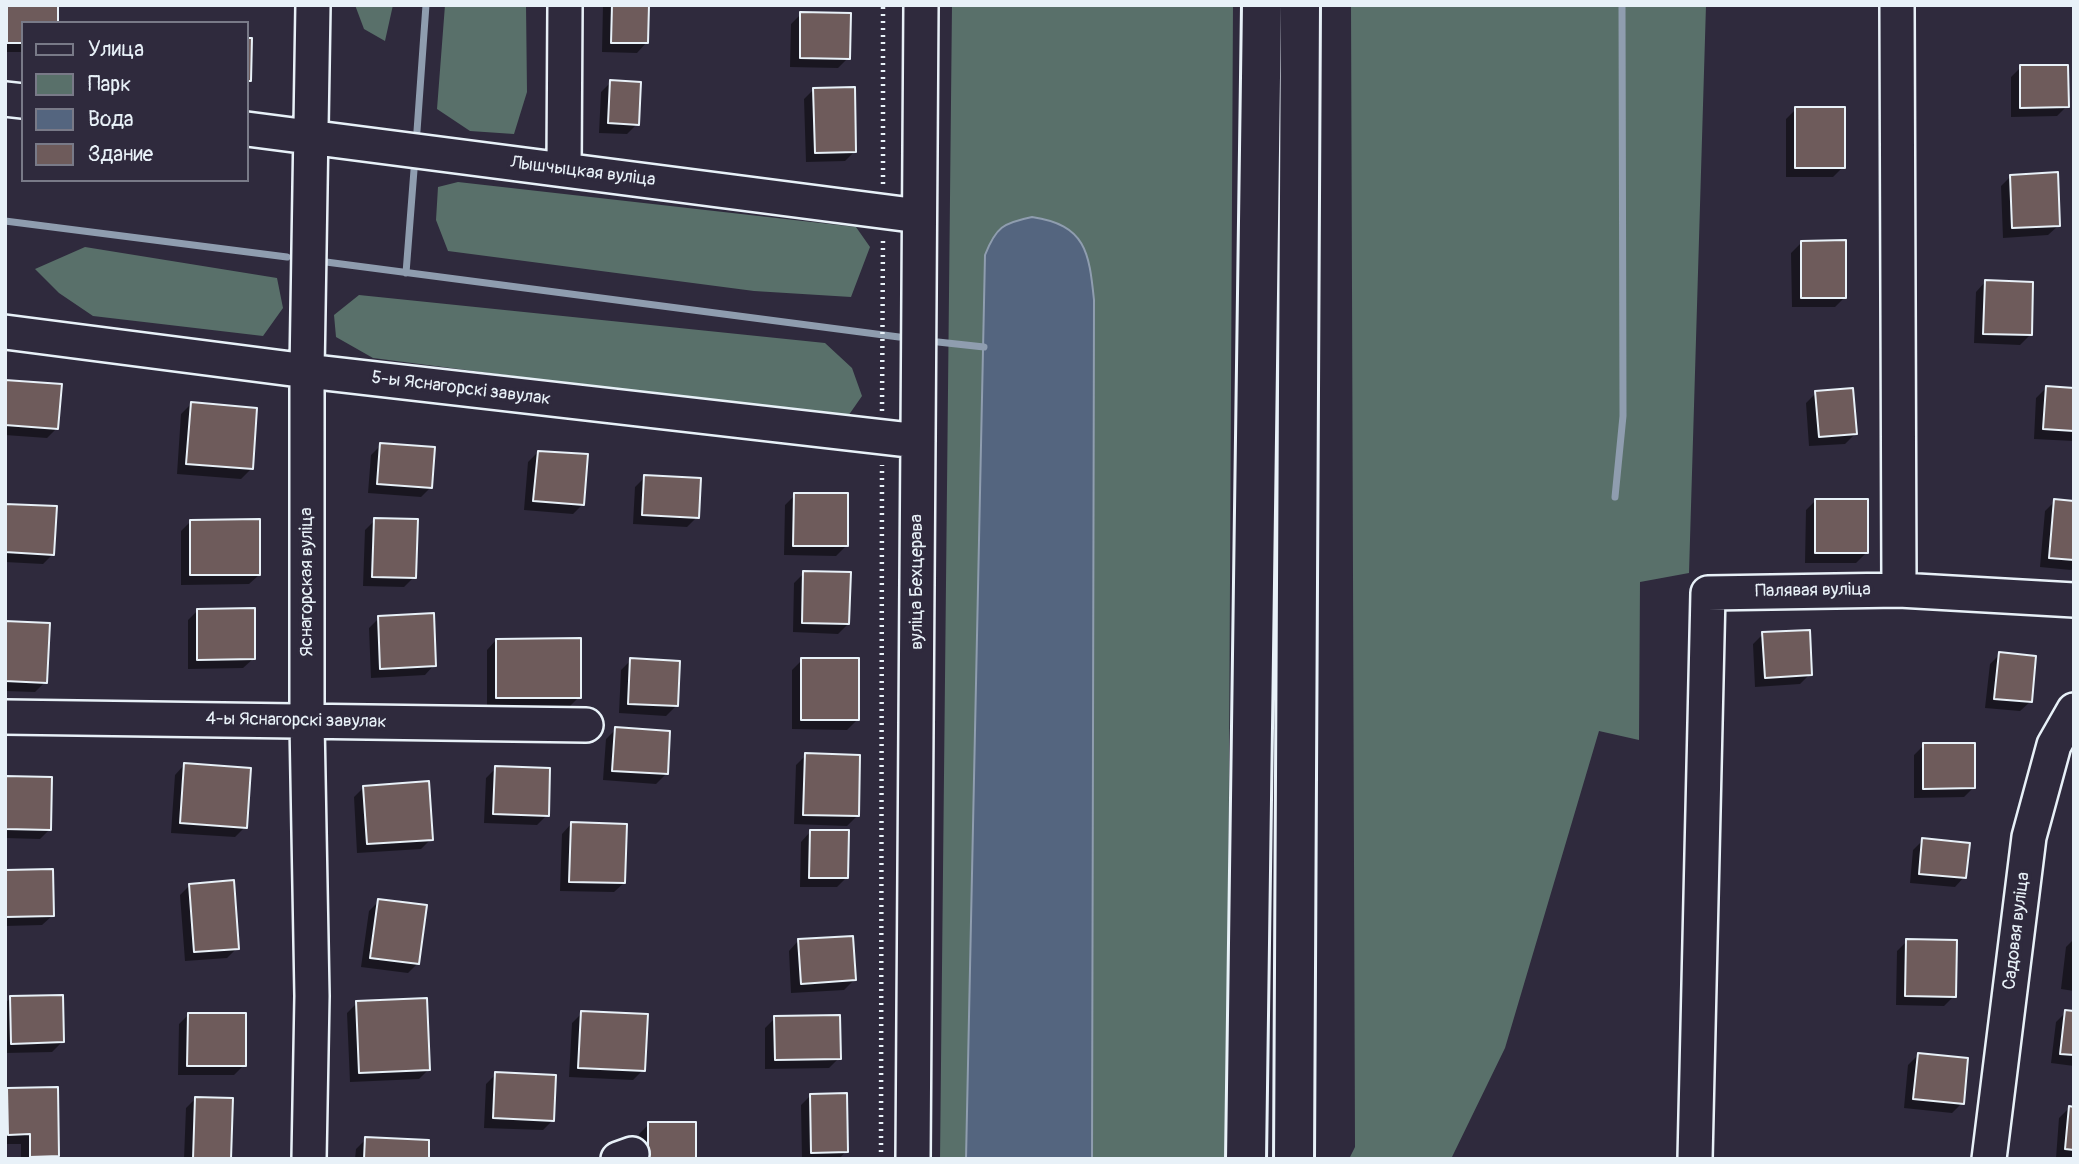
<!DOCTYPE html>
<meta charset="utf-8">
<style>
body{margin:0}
#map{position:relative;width:2079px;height:1164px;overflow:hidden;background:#2f2a3d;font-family:Pangolin,sans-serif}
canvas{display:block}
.frame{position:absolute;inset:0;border:7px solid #e8f1f8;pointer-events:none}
.legend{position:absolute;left:21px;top:21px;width:228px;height:161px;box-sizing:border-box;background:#2f2a3d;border:2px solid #797a88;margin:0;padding:9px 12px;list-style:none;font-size:21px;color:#e8f1f8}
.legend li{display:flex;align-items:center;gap:14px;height:35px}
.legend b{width:35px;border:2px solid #797a88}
</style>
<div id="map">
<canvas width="2079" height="1164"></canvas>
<div class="frame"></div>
<ul class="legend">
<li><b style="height:9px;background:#2f2a3d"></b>Улица</li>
<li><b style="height:19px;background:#59706a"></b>Парк</li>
<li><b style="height:19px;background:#54657f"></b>Вода</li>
<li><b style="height:19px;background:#6e5b5b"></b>Здание</li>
</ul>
</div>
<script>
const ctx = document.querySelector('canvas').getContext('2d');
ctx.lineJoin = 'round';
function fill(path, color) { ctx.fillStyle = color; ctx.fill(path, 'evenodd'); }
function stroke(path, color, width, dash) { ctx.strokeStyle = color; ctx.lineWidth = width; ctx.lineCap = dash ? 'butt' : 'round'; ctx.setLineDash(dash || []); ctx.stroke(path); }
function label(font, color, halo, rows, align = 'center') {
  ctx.font = font + ' Pangolin,sans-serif'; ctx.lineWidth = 7; ctx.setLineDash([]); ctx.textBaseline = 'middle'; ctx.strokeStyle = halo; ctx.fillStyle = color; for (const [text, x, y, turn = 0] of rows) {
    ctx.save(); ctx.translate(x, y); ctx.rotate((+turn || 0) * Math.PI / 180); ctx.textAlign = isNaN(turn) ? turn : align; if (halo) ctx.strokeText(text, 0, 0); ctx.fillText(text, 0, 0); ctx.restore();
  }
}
const green = new Path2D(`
 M355,5H393L385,41L364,29Z
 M445,5H526L527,92L514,134L470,131L437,109Z
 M952,5H1233L1227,1159H940Z
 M1351,5H1706L1689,573L1640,582L1639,740L1599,731L1505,1048L1452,1157L1447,1159H1349L1355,1147Z
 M458,182L856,227L870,247L851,297L754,291L448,251L436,220L438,187Z
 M85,247L277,278L283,308L263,336L93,316L59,293L35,269Z
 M359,295L825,343L852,368L862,396L846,419L373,358L336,337L334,315Z`);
const water = new Path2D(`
 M1032,217C1086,225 1089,252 1094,300L1092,1159H966L985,255C996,227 1003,223 1032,217Z`);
const shadow = new Path2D(`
 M5,5H57L23,23V52H5Z
 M603,5H647L646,43L637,53L602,52Z
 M801,14L848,58L838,68L790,67L791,24Z
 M2021,67L2067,106L2057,116L2011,117V77Z
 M611,82L637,124L627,134L599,133L601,92Z
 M814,89L855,151L845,161L806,162L804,99Z
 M1796,109L1843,167L1833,177H1786V119Z
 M2011,176L2058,226L2048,235L2003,238L2001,186Z
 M1801,243L1845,297L1835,307H1792L1791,253Z
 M1985,282L2030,335L2020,345L1974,343L1976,292Z
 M5,382L57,428L47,438L5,435Z
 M2046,388L2074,390V441L2034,439L2036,398Z
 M1816,393L1855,434L1845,444L1809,446L1806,403Z
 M191,404L251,469L241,479L177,474L181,414Z
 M381,445L431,487L421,497L368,493L371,455Z
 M538,452L583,504L573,514L524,510L528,462Z
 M645,477L697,517L687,527L633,524L635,487Z
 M795,495L846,546L836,556L784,555L785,505Z
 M1816,500L1866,553L1856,563H1805L1806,510Z
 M2055,501L2074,503V568L2071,570L2040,567L2045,511Z
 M5,505L53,554L43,564L5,562Z
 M375,520L414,577L404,587L363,586L365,530Z
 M191,521L259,575L249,584L181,585V531Z
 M804,573L848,624L838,634L793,632L794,583Z
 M198,610L253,659L243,668L188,669V620Z
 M379,618L434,665L425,675L371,678L369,628Z
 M5,623L45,682L35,692L5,691Z
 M1763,634L1810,674L1800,684L1755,687L1753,644Z
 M496,640L579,697L569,707H487V650Z
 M2000,654L2030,702L2020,711L1985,708L1990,664Z
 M631,660L676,706L666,716L619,713L621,670Z
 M802,660L857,720L847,730L792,729V670Z
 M616,729L666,774L656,784L603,780L606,739Z
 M1924,745L1974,787L1964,797L1914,798V755Z
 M806,755L857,816L847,826L794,824L796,765Z
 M184,765L245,827L235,837L171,833L175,775Z
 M496,768L547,815L537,825L484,823L486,778Z
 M5,778L50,829L40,839L5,838Z
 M364,787L431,839L421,849L357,853L354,797Z
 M571,824L624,883L614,892L560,891L562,834Z
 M810,832L847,877L837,887H800L801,842Z
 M1923,840L1964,877L1955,887L1910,883L1913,850Z
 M5,871L52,916L42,925L5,926Z
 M190,885L237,948L227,958L185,961L180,895Z
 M379,901L418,963L408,973L361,967L369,911Z
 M2074,939V991L2061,989L2066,947Z
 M798,941L854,980L844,990L791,993L789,951Z
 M1907,941L1954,996L1944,1006L1896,1005L1897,951Z
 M11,998L62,1042L52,1052L5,1053V1003Z
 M357,1003L429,1069L419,1079L350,1082L347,1013Z
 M2066,1012L2074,1013V1066L2051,1063L2056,1022Z
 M582,1013L643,1070L633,1080L569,1077L572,1023Z
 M189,1014L244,1065L234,1075H178L179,1024Z
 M775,1018L839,1058L829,1068L765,1069V1028Z
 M1918,1055L1962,1103L1952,1113L1904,1108L1908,1065Z
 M496,1074L553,1120L543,1130L484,1128L486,1084Z
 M8,1090L57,1156L54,1159H21V1144H5V1092Z
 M811,1095L846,1151L839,1159H802L801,1105Z
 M196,1098L229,1159H184L186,1108Z
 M2069,1108L2074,1109V1159L2056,1158L2059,1118Z
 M649,1124L694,1159H639V1134Z
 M366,1139L427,1159H355L356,1149Z`);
const stream = new Path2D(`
 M417,131L426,5
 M5,221L287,257
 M326,262L899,337
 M406,273L414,170
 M938,342L984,347
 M1615,497L1623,416L1622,5`);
const building = new Path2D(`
 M7,5H58V23H23V43H7Z
 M612,5H649L648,43H611Z
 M800,12L851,13L850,59L800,58Z
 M247,38H252L251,81H247Z
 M2020,65H2068L2069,107L2020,108Z
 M610,80L641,82L639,125L608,123Z
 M855,87L856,152L815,153L813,88Z
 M1795,107H1845V168H1795Z
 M2058,172L2060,226L2012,228L2010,175Z
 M1846,240V298H1801V241Z
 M1985,280L2033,282L2032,335L1983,334Z
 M5,380L62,384L58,429L5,425Z
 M2046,386L2074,388V431L2043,429Z
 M1853,388L1857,434L1819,437L1815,391Z
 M191,402L257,408L253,469L186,464Z
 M380,443L435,447L432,488L377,484Z
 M538,451L588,454L584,505L533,501Z
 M644,475L701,478L699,518L642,515Z
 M794,493H848V546H793Z
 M1815,499H1868V553H1815Z
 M2054,499L2074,501V560L2049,558Z
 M5,504L57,506L54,555L5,552Z
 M374,518L418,519L416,578L372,577Z
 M260,519V575H190V520Z
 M803,571L851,572L849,624L802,623Z
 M255,608V659L197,660V609Z
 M434,613L436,666L380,669L378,616Z
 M5,621L50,623L47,683L5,681Z
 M1810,630L1812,675L1765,678L1762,632Z
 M581,638V698H496V639Z
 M1999,652L2036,656L2032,702L1994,699Z
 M630,658L680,661L678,706L628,704Z
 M801,658H859V720H801Z
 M615,727L670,731L668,774L612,771Z
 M1923,743H1975V788L1923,789Z
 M805,753L860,755L859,816L803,815Z
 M184,763L251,768L247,828L180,823Z
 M495,766L550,768L549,816L493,814Z
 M5,776L52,777L51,830L5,829Z
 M429,781L433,840L367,844L363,786Z
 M571,822L627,824L625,883L569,882Z
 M810,830H849L848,878H809Z
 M1922,838L1970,843L1966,878L1919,874Z
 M53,869L54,916L5,917V870Z
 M234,880L239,949L194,952L189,884Z
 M378,899L427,905L419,964L370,958Z
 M853,936L856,980L801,984L798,939Z
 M1906,939L1957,940L1956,997L1905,996Z
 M63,995L64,1042L11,1044L10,996Z
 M427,998L430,1070L359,1073L356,1001Z
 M2065,1010L2074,1011V1055L2060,1054Z
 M581,1011L648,1014L645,1071L578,1068Z
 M188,1013H246V1066H187Z
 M840,1015L841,1059L775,1060L774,1016Z
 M1918,1053L1968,1058L1964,1104L1913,1099Z
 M495,1072L556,1075L554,1121L493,1118Z
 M58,1087L59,1156L30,1157V1134L8,1135L7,1088Z
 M847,1093L848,1152L811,1153L810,1094Z
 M195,1097L233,1098L231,1159H193Z
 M2069,1106L2074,1107V1150L2065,1149Z
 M648,1122H696V1159H648Z
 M365,1137L429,1140V1159H364Z`);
const path = new Path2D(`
 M883,184V5
 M882,411L883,237
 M881,1159L882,465`);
const minor = new Path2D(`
 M5,99L23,101
 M247,129L919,216
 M564,169L565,5
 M5,332L307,371L918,441
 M1899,590L2074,600
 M5,717L586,725
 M309,1159L312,996L307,722V371L313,5
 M618,1159L632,1154
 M913,1159L921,5
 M1695,1159L1708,593L1899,590L1897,5
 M1989,1159L2029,837L2054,745L2074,710`);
const highway = new Path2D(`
 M1246,1159L1262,5
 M1294,1159L1300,5`);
const streetNames = [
 ["Лышчыцкая вуліца",583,172,7],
 ["5-ы Яснагорскі завулак",461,389,7],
 ["Яснагорская вуліца",307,582,-90],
 ["вуліца Бехцерава",917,582,-90],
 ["Палявая вуліца",1813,591,-1],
 ["4-ы Яснагорскі завулак",296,721,1],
 ["Садовая вуліца",2017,931,-83]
];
fill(green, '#59706a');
fill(water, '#54657f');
stroke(water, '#8f9daf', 2);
fill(shadow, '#0007');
stroke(stream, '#8f9daf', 7);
fill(building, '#6e5b5b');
stroke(building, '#e8f1f8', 2);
stroke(minor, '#e8f1f8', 38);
stroke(highway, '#e8f1f8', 44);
stroke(path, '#e8f1f8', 4.5, [2, 5]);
stroke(minor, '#2f2a3d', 33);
stroke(highway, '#2f2a3d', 38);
label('18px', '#e8f1f8', '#2f2a3d', streetNames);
</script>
